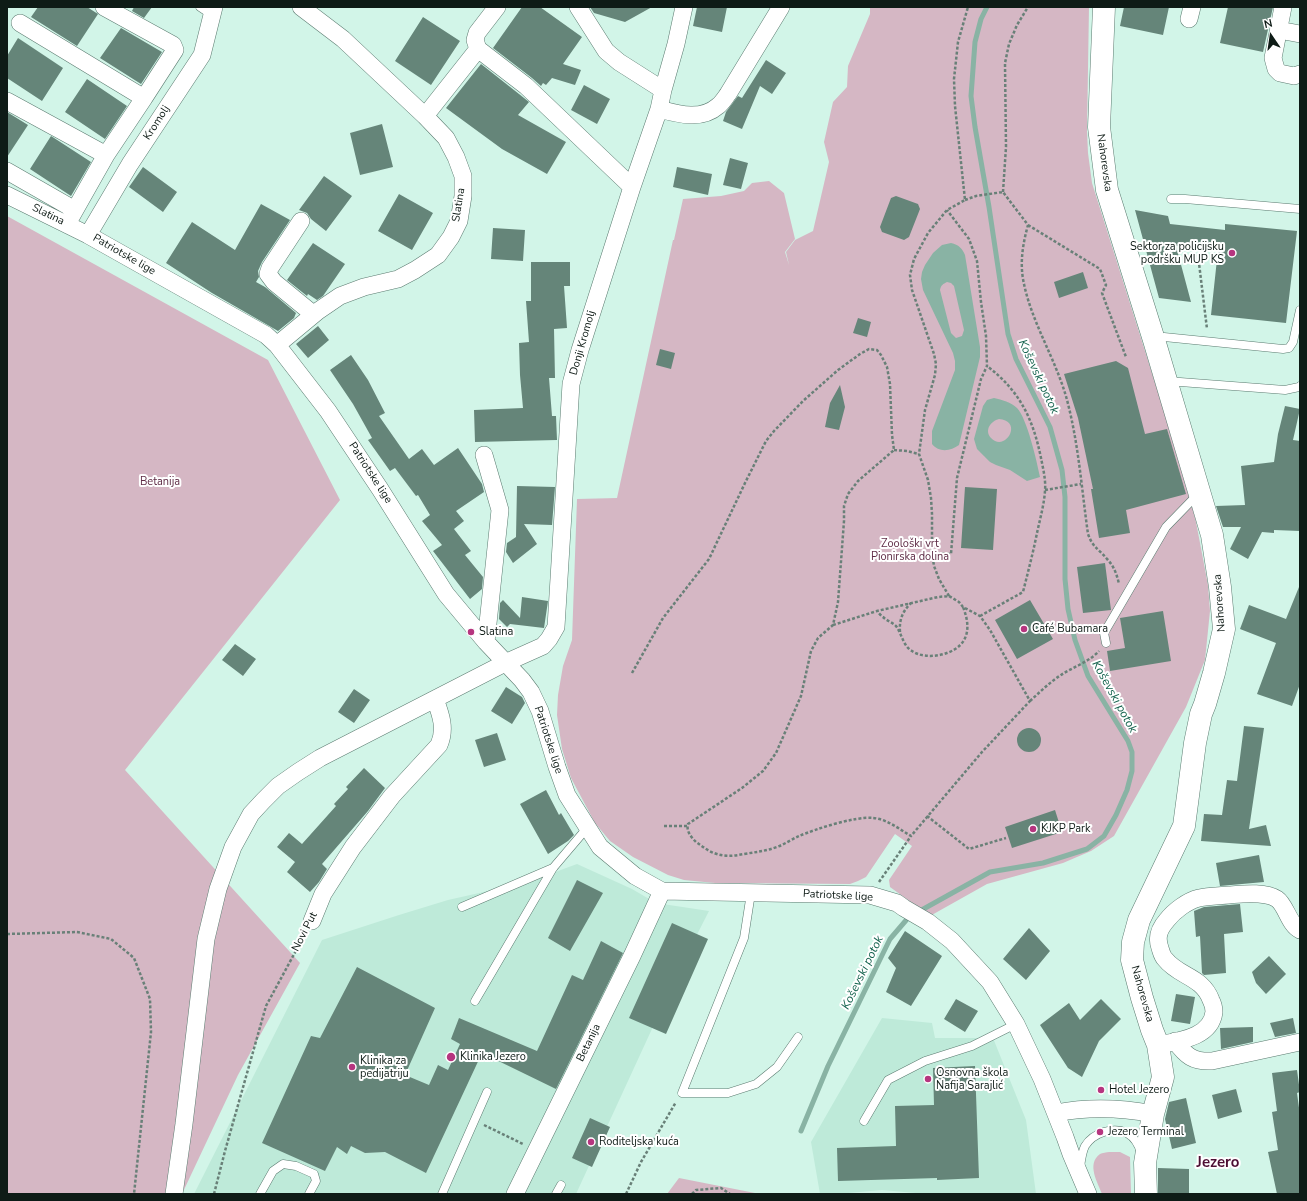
<!DOCTYPE html>
<meta charset="utf-8">
<style>
body{margin:0}
#map{position:relative;width:1307px;height:1201px;overflow:hidden;background:#d2f5e8;font-family:"Nunito Sans",sans-serif}
canvas{display:block}
.frame{position:absolute;inset:0;border:8px solid #0e1b16;pointer-events:none}
.north{position:absolute;left:1251px;top:16px;width:40px;height:40px;-webkit-text-stroke:3px #fff;paint-order:stroke;rotate:347deg;font-size:11px;font-weight:700;line-height:16px;text-align:center;color:#0e1b16}
.north::after{content:'';display:block;margin:auto;width:14px;height:18px;background:#0e1b16;clip-path:polygon(50% 0,100% 100%,50% 72%,0 100%)}
</style>
<div id="map">
<canvas width="1307" height="1201"></canvas>
<div class="frame"></div>
<div class="north">N</div>
</div>
<script>
const ctx = document.querySelector('canvas').getContext('2d');
ctx.lineJoin = 'round';
function fill(path, color) { ctx.fillStyle = color; ctx.fill(path, 'evenodd'); }
function stroke(path, color, width, dash) { ctx.strokeStyle = color; ctx.lineWidth = width; ctx.lineCap = dash ? 'butt' : 'round'; ctx.setLineDash(dash || []); ctx.stroke(path); }
function label(font, color, halo, rows, align = 'center') {
  ctx.font = font + ' "Nunito Sans",sans-serif'; ctx.lineWidth = 4; ctx.setLineDash([]); ctx.textBaseline = 'middle'; ctx.strokeStyle = halo; ctx.fillStyle = color; for (const [text, x, y, turn = 0] of rows) {
    ctx.save(); ctx.translate(x, y); ctx.rotate((+turn || 0) * Math.PI / 180); ctx.textAlign = isNaN(turn) ? turn : align; if (halo) ctx.strokeText(text, 0, 0); ctx.fillText(text, 0, 0); ctx.restore();
  }
}
const built = new Path2D(`
 M577,864L632,889L656,903L709,911L680,968L576,1194H194L322,940L399,915L448,900L528,882Z
 M882,1018L932,1023L935,1038H993L1026,1120L1036,1194H927L882,1190L837,1194H820L811,1142Z`);
const green = new Path2D(`
 M870,7H1089L1087,131L1088,153L1092,183L1187,484L1196,522L1208,585L1210,611L1205,660L1186,707L1114,836L1091,851L1063,863L987,884L930,916L890,887L889,880L912,846L895,834L866,877L858,881L850,884L715,883L684,880L668,875L633,857L610,841L595,823L571,778L562,749L557,715L558,695L563,666L572,640L577,499L617,498L673,240H674L683,199L721,196L744,191L752,183L769,181L784,193L795,239L785,252L789,265L786,252L795,240L813,231L829,162L824,142L833,102L847,87L848,66L870,14Z
 M7,216L268,360L340,500L125,770L300,963L238,1075L182,1194H7Z
 M1109,1152H1120L1130,1157L1131,1194H1102C1098,1183 1086,1164 1100,1154C1102,1153 1107,1152 1109,1152Z
 M679,1178L760,1194H667Z`);
const water = new Path2D(`
 M951,243C959,245 962,248 965,255L980,347V357L959,445C951,451 939,453 932,444V431L955,370V361L953,353L923,290L921,279L922,272L925,265L933,253L942,245ZM947,282L951,283L954,286L964,330L962,336L956,338L951,333L940,290C941,285 943,284 947,282Z
 M994,398C1002,400 1011,402 1017,408C1027,418 1037,462 1040,477L1027,481L1010,470L996,465L990,462L977,449L974,439L983,406L987,400ZM999,419C1024,421 1005,453 991,438C984,430 991,421 999,419Z`);
const stream = new Path2D(`
 M918,912L990,872L1043,863L1087,849L1104,836L1116,815L1127,790L1132,771V752L1128,741L1088,676L1075,640L1068,609L1065,579V497L1062,470L1050,427L1016,359L1008,334L989,207L975,127L971,96L975,42L981,19L987,7
 M801,1131L828,1066L890,939L908,918L911,916`);
const building = new Path2D(`
 M38,7H87L98,14L77,46L31,17Z
 M134,7H152L144,18L132,11Z
 M522,7H540L582,37L563,64L581,70L575,85L552,78L546,85L543,83L541,86L532,78L493,48Z
 M590,7H652L625,22L594,13Z
 M697,7H727L722,32L693,26Z
 M1124,7H1169L1163,35L1120,26Z
 M1228,7H1273L1263,52L1220,43Z
 M423,17L460,41L431,85L395,61Z
 M121,28L162,52L141,84L100,58Z
 M18,38L63,68L42,101L7,78V56Z
 M766,60L786,73L772,94L760,86L742,129L723,121L726,112L738,96L742,98Z
 M481,64L519,94L529,102L518,115L566,142L547,174L502,149L446,108Z
 M87,79L127,106L105,139L65,112Z
 M584,85L610,99L597,124L571,110Z
 M7,112L28,125L7,157Z
 M382,124L393,167L360,175L350,133Z
 M51,136L91,162L71,196L30,169Z
 M730,158L748,163L741,189L723,185Z
 M143,167L177,192L163,212L129,187Z
 M677,167L712,174L708,195L673,187Z
 M324,176L352,196L326,231L311,219L307,213L299,210Z
 M399,194L433,213L412,250L378,231Z
 M896,196L918,204L920,209L909,237L904,240L882,232L880,227L891,198Z
 M261,204L290,220L262,262L258,271L259,277L256,282L265,287L296,313L294,318L278,331L212,293L166,263L192,222L235,250Z
 M1135,210L1168,216L1170,224L1225,230V224L1297,231L1286,323L1211,315L1218,250L1176,246L1191,302L1159,298Z
 M493,228L525,230L523,261L491,259Z
 M313,243L345,264L323,296L317,300L308,294L307,296L287,280Z
 M531,262H570V286H564L567,328L554,329L555,378H549L552,416H556L557,440L475,442L474,410L523,408L520,375L519,343L529,342L526,301H531Z
 M1083,272L1088,288L1059,298L1054,282Z
 M858,318L871,322L867,337L853,333Z
 M318,326L329,340L308,358L296,344Z
 M660,349L675,353L671,369L656,365Z
 M351,355L368,380L385,413L379,416L409,459L422,449L434,465L458,448L482,484L484,492L456,511L464,521L454,529L471,551L465,555L483,577L482,589L470,599L433,551L442,545L422,521L430,515L418,495L416,496L395,468L390,471L368,440L372,438L353,404L330,370Z
 M1116,361L1128,368L1145,434L1167,429L1186,494L1126,510L1130,533L1099,538L1091,489H1093L1078,418L1064,374Z
 M840,385L845,407L839,430L825,427L830,403Z
 M1285,406L1300,409L1293,440L1300,441V531L1274,530V533L1262,532L1248,559L1230,549L1241,527H1223L1216,506L1245,505L1241,466L1274,462L1278,434Z
 M517,486L555,487L552,525L524,524L537,544L513,563L506,552L507,543L516,537Z
 M965,487L997,489L993,550L961,548Z
 M1105,563L1111,610L1083,613L1077,567Z
 M1299,587L1300,684L1292,706L1257,694L1276,643L1240,629L1249,605L1286,619Z
 M522,597L548,601L544,628L510,624L507,627L499,619L500,603L503,600L520,618Z
 M1030,600L1053,639L1017,659L995,620Z
 M1163,611L1171,661L1110,671L1107,651L1125,648L1120,618Z
 M235,644L256,659L243,676L222,660Z
 M506,687L522,697L525,703L512,724L491,711Z
 M354,689L370,700L354,723L338,712Z
 M1244,726L1264,728L1249,829L1266,825L1271,846L1201,841L1204,814L1222,815L1227,780L1237,781Z
 M1017 740a12 12 0 1 1 24 0a12 12 0 1 1-24 0Z
 M497,733L506,760L484,767L475,740Z
 M364,768L385,788L368,811L322,864L327,869L319,882L310,892L287,872L295,862L277,847L289,833L302,844L336,806L334,804L348,789L346,787Z
 M546,790L559,815L561,813L574,835L568,841L548,854L520,804Z
 M1055,810L1062,832L1012,848L1005,827Z
 M1259,855L1264,882L1220,886L1216,863Z
 M577,880L603,893L570,951L548,938Z
 M1240,904L1243,932L1224,934L1226,973L1204,975L1202,973L1200,936L1196,937L1194,911L1204,907Z
 M672,923L708,939L666,1034L629,1018Z
 M1029,928L1050,951L1026,980L1003,959Z
 M905,931L942,956L911,1006L886,992L896,968L888,958Z
 M601,941L623,953L556,1089L482,1053L426,1173L385,1152L365,1153L351,1146L347,1154L337,1147L325,1171L262,1143L311,1036L320,1038L357,967L435,1008L405,1075L429,1085L438,1065L448,1070L460,1044L451,1039L459,1018L537,1051L572,975L583,980Z
 M1269,956L1286,974L1266,994L1256,983L1252,972Z
 M1176,994L1195,997L1190,1024L1171,1021Z
 M956,999L978,1011L965,1032L944,1019Z
 M1101,999L1121,1019L1099,1041L1082,1077L1068,1068L1040,1025L1069,1003L1080,1020Z
 M1293,1018L1296,1033L1275,1037L1270,1023Z
 M1253,1027V1042L1221,1049L1220,1028Z
 M975,1066L979,1178L937,1180V1178L838,1181L837,1148L896,1146L895,1106L934,1105L933,1068Z
 M1297,1070L1300,1092L1297,1093L1300,1115V1194H1277L1268,1152L1278,1150L1272,1112L1277,1111L1272,1073Z
 M1236,1089L1242,1112L1218,1119L1212,1095Z
 M1186,1098L1196,1143L1172,1149L1165,1119L1169,1102Z
 M590,1118L610,1127L592,1167L572,1158Z
 M1158,1168L1189,1169V1194H1158Z`);
const path = new Path2D(`
 M1003,192L1006,147L1005,63L1009,44L1017,25L1028,7
 M965,200L976,196L1003,192L1028,225C1023,243 1020,261 1023,279C1031,324 1059,363 1069,408C1079,449 1082,492 1088,534C1093,548 1098,548 1107,559C1114,566 1117,575 1119,584
 M1028,225L1100,269L1106,285L1102,293L1126,357
 M1198,255L1207,329
 M894,450L907,451L919,454
 M1045,490L1081,484
 M932,553L951,554L957,478L981,379L987,366L986,336L981,302L977,261L969,239L947,210
 M949,596L939,579L934,566L932,553V514L931,498L928,480L919,454L925,410L935,375L936,364L934,354L912,290L910,275L914,259L928,233L947,210L965,200L955,106L954,79L958,42L968,7
 M980,616L1023,592C1028,572 1033,553 1037,533C1040,519 1044,505 1045,491C1046,480 1043,468 1041,458C1033,419 1020,391 987,366
 M833,625L877,611
 M900,632C899,619 903,611 911,603
 M632,673L663,618L709,559L745,483L766,441L774,431L803,401L838,370L860,354L869,349L877,350L881,355L887,367L890,384L892,435L894,450L858,481L848,494L844,506V521L838,602L833,625L818,638L811,651L801,696L776,753L763,771L742,788L688,824C686,831 691,837 696,842C702,846 708,851 714,853C724,857 734,856 744,854C756,852 766,851 777,847C785,844 792,839 799,836C816,829 855,816 873,818C887,819 899,829 911,836L982,752L1030,701L990,630L980,616L963,607L959,602L949,596L938,597L877,611C879,613 881,616 883,617C887,621 892,622 896,626C902,634 903,646 912,651C926,661 956,655 964,640C970,630 967,617 963,607
 M1030,701C1040,692 1050,682 1061,675C1073,667 1089,662 1099,651
 M927,816L969,849L1006,838
 M664,826H687
 M879,882L911,836
 M7,934L77,932L111,939L134,958L150,999L151,1032L134,1194
 M484,1125L523,1144
 M214,1194L225,1151L266,1006L305,934
 M626,1194L641,1162L676,1102
 M692,1194L696,1190L721,1188L730,1194`);
const lane = new Path2D(`
 M200,7L212,15
 M1171,199H1185L1300,209
 M1155,340L1164,337L1283,349L1289,348L1293,342L1300,310
 M1167,381L1285,390L1299,387L1300,386
 M1106,643L1104,633L1166,527L1198,494
 M751,893L744,938L682,1093H728L756,1084L777,1067L798,1037
 M462,907L553,868
 M475,1001L553,868L587,828
 M864,1121L888,1080L925,1061L972,1046L1016,1024
 M1080,1167C1081,1160 1082,1152 1085,1146C1093,1133 1113,1126 1127,1133C1134,1137 1139,1145 1141,1153
 M260,1194L273,1171L283,1164L296,1166L314,1174L316,1181L309,1194
 M442,1194L487,1092
 M556,1194L561,1185`);
const street = new Path2D(`
 M104,7L173,45L175,50L144,98
 M497,7L477,33L475,40L478,49L526,86L632,187
 M578,7L606,51L619,62L663,90
 M1283,7L1273,58L1276,69L1280,73L1294,76L1300,74
 M1189,19L1192,7
 M20,23L144,98L106,155
 M1279,30L1300,34
 M7,101L106,155L67,224
 M659,109C678,114 701,121 718,106C722,103 725,98 728,94L781,7
 M425,116L478,49
 M7,171L75,210
 M7,195L88,235L266,335L277,345L328,411L380,489L446,594L486,642L522,680L531,692L540,711L557,767L567,795L600,847L635,876L662,891L870,895L897,903L904,908L928,922L952,941L990,982L1016,1024L1042,1079L1065,1137L1071,1154L1088,1194
 M301,221L270,268L268,274L274,282L313,314
 M88,235L130,164L202,55L214,7
 M277,345L318,311L340,296L364,287L398,279L415,270L438,255L451,237L459,221L463,196V176L456,157L446,138L425,116L343,39L301,7
 M484,455L500,510L486,642
 M312,921L323,894L353,847L392,796L439,745C446,729 441,715 435,699
 M1175,1041C1186,1056 1193,1062 1212,1061L1300,1042
 M1158,1045C1178,1041 1211,1038 1214,1012C1214,1008 1213,1004 1211,1000C1202,976 1179,977 1165,959C1162,956 1161,951 1160,948C1156,937 1159,929 1167,920C1174,911 1187,901 1199,898C1209,896 1219,896 1229,895C1242,894 1265,891 1277,899C1286,905 1289,925 1300,930
 M1056,1113C1087,1107 1122,1108 1153,1114
 M174,1194L184,1124L206,939L218,889L233,847L251,814L263,801L278,786L298,772L320,758L505,663L543,646L549,639L556,627L571,384L580,350L632,187L659,109L663,90L676,44L684,7
 M515,1194L632,956L662,891`);
const secondary = new Path2D(`
 M1104,7L1099,127L1107,190L1154,340L1212,535L1220,587L1224,629L1214,673L1205,704L1201,714L1195,743L1184,826L1139,920L1133,942L1132,960L1142,998L1152,1030L1158,1045L1163,1077L1153,1114L1145,1163L1146,1194`);
const markers = [
 [1232,253,4,"#b6357f"],
 [1024,629,4,"#b6357f"],
 [471,632,4,"#b6357f"],
 [1033,829,4,"#b6357f"],
 [451,1057,5,"#b6357f"],
 [352,1067,4,"#b6357f"],
 [928,1079,4,"#b6357f"],
 [1101,1090,4,"#b6357f"],
 [1100,1132,4,"#b6357f"],
 [591,1142,4,"#b6357f"]
];
const streetNames = [
 ["Kromolj",157,123,-57],
 ["Nahorevska",1104,163,82],
 ["Slatina",459,205,-81],
 ["Slatina",48,215,26],
 ["Patriotske lige",124,255,30],
 ["Donji Kromolj",583,343,-74],
 ["Patriotske lige",370,473,57],
 ["Nahorevska",1220,603,-94],
 ["Patriotske lige",548,740,72],
 ["Patriotske lige",838,896,3],
 ["Novi Put",305,932,-63],
 ["Nahorevska",1142,994,74],
 ["Betanija",589,1043,-64]
];
const poiNames = [
 ["Sektor za policijsku",1224,247,"right"],
 ["podršku MUP KS",1224,260,"right"],
 ["Café Bubamara",1032,629],
 ["Slatina",479,632],
 ["KJKP Park",1041,829],
 ["Klinika Jezero",460,1057],
 ["Klinika za",360,1061],
 ["pedijatriju",360,1074],
 ["Osnovna škola",936,1073],
 ["Nafija Sarajlić",936,1086],
 ["Hotel Jezero",1109,1090],
 ["Jezero Terminal",1108,1132],
 ["Roditeljska kuća",599,1142]
];
const parkNames = [
 ["Betanija",160,482],
 ["Zoološki vrt",910,544],
 ["Pionirska dolina",910,557]
];
const waterNames = [
 ["Koševski potok",1038,377,65],
 ["Koševski potok",1114,697,61],
 ["Koševski potok",863,973,-64]
];
const districtNames = [
 ["Jezero",1218,1163]
];
fill(built, '#beead9');
fill(green, '#d5b7c4');
fill(water, '#89b3a4');
stroke(stream, '#89b3a4', 5);
fill(building, '#658579');
stroke(lane, '#5b7b70', 9);
stroke(street, '#5b7b70', 18);
stroke(secondary, '#5b7b70', 23);
stroke(path, '#698078', 2.5, [3, 2]);
stroke(lane, '#fff', 8);
stroke(street, '#fff', 17);
stroke(secondary, '#fff', 22);
for (const [x, y, r, color] of markers) { const dot = new Path2D(); dot.arc(x, y, r, 0, 2 * Math.PI); ctx.fillStyle = color; ctx.fill(dot); stroke(dot, '#fff', 1.5); }
label('11px', '#0e1b16', '#fff', streetNames);
label('11px', '#0e1b16', '#fff', poiNames, 'left');
label('11px', '#5f2c46', '#fff', parkNames);
label('italic 12px', '#16644f', '#fff', waterNames);
label('bold 15px', '#4d0f33', '#fff', districtNames);
</script>
